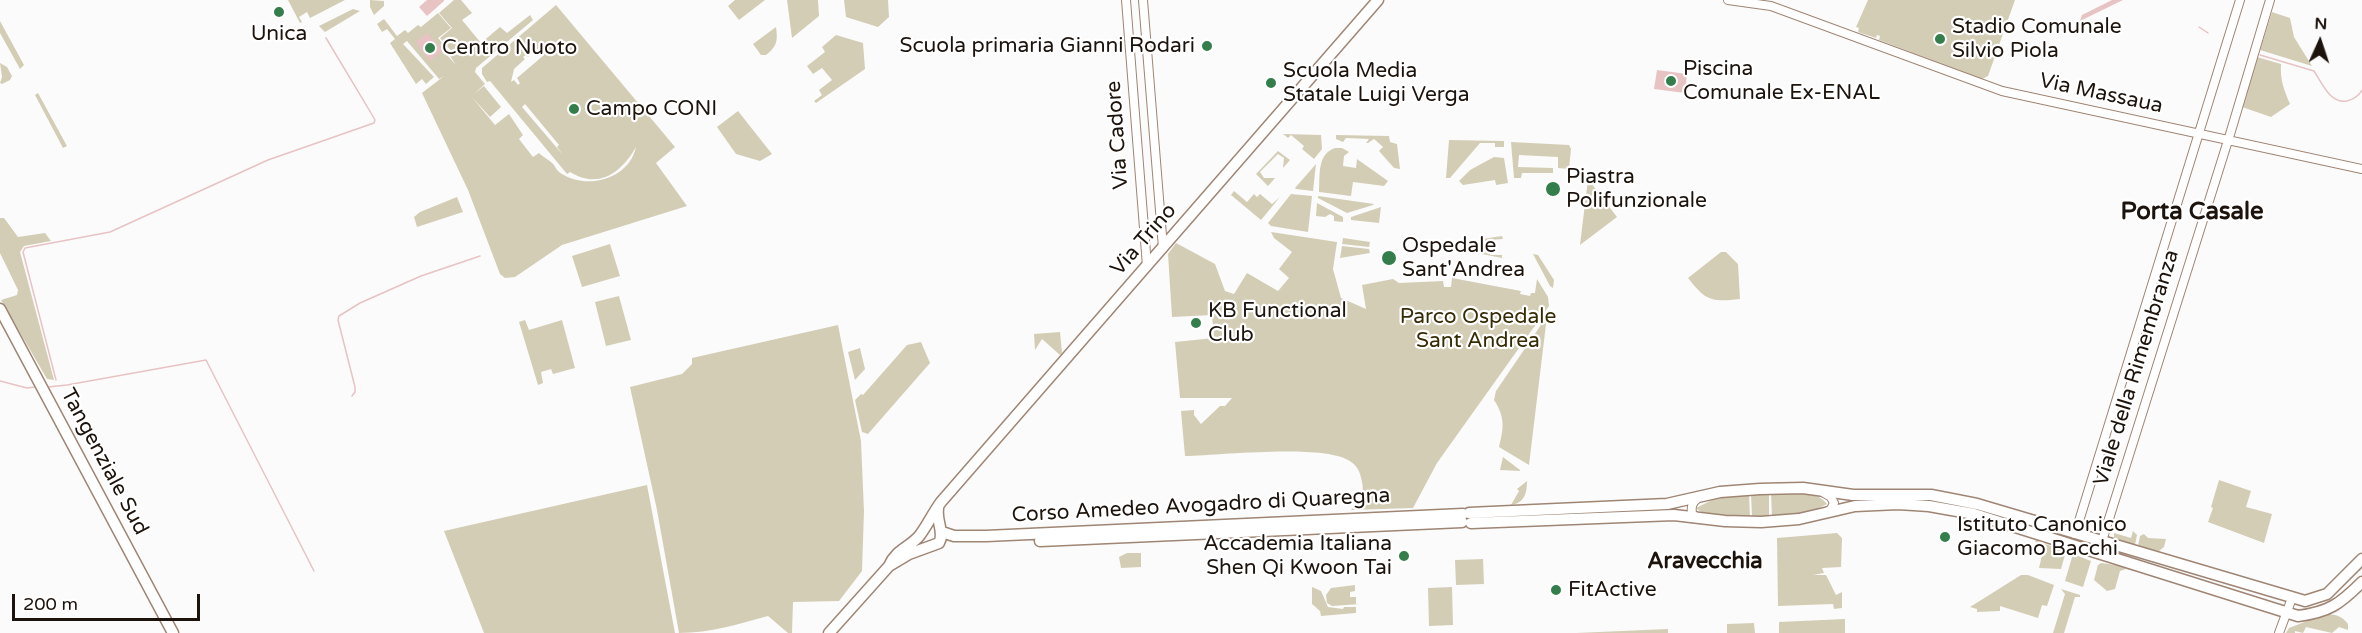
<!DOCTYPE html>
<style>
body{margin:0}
#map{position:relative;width:2362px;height:633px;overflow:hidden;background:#fbfbfb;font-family:"Varela Round",sans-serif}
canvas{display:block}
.north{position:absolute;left:2290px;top:12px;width:60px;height:60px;-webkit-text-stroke:4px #fff;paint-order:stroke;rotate:3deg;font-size:16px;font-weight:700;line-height:24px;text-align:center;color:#1c130c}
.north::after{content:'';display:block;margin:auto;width:21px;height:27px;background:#1c130c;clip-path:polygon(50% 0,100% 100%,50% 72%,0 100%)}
.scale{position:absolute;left:12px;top:594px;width:188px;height:27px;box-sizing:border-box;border:3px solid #1c130c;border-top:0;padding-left:8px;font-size:18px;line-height:21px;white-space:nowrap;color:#1c130c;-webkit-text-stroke:4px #fff;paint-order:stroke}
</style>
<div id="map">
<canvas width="2362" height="633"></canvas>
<div class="north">N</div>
<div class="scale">200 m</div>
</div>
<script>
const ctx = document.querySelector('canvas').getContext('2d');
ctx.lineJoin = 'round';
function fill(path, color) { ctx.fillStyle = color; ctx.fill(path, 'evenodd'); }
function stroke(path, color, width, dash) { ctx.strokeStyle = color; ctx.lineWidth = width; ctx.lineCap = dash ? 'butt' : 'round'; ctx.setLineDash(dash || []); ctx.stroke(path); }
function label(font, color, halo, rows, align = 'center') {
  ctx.font = font + ' "Varela Round",sans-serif'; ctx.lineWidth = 4.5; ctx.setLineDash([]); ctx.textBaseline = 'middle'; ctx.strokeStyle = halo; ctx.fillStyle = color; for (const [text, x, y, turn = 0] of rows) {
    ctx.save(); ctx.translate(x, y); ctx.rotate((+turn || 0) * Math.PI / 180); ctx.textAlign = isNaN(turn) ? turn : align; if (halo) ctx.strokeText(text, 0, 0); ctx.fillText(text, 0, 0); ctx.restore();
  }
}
const green = new Path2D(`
 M288,0H345L310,18L307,12L299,17L302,22L300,23Z
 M370,0L384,1V6L374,15L370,7Z
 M454,0H461L472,13L462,20L481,43L500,27L507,33L530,15L533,20L476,68L475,72L485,84L474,94L484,86L501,107L490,117L471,96L495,125L509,114L523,135L519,139L533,157L539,153C543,157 551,161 554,165C556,168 557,171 562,174C588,190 629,179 636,147C622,172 599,190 570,172L567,174L490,81L487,82L482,74V68L556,5L675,147L656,163L687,206L562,245L515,277L505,278L500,274L468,190L422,93L444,76L439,79L407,41L403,44L434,77L426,84L422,79L416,84L390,43L395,39L387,29L382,32L377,24L384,19L397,36L405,30L408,33L418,25L421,27L438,13L451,28L438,38L451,53L448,56L456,65L450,56L453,53L440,38L452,28L439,13ZM547,44L548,47L542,52L544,55L517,78L520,83L518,85L514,80L511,82L514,69L525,59L523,57L526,55L528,57L540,47ZM525,104L559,145L557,147L563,155L522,107Z
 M735,0H765L739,20L728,6Z
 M787,0H818L819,16L792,38Z
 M844,0H888L889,17L878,27L846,17Z
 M1868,0H2015L1988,76L1982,79L1879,40L1880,36L1877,35L1876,38L1858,32L1859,28L1856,27Z
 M353,9L360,11L325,32L319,26Z
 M2272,12L2290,18L2294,37L2312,66L2260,50Z
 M0,21L24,65L20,69L0,33Z
 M776,27C778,40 777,47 766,55H761L753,44Z
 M836,35L863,43L865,69L816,103L814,101L822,95L819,90L832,80L822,68L813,74L807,66L825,52L822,47Z
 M2257,57L2281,64C2280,80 2284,90 2290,104L2271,117L2242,107Z
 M0,63L7,67L12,76L10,80L2,84L0,83L2,77Z
 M38,93L67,146L63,148L35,95Z
 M738,111L772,154L760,161L736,154L717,127Z
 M1283,134L1321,135L1322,149L1314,159L1302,149L1304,146L1291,135L1288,138Z
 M1336,135L1389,136L1390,142L1397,144L1400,169L1394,168L1379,151L1383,147L1374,139L1368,143H1366L1369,139L1346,138L1343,142L1336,139Z
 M1449,140L1504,141V147H1495V143H1480L1450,178H1446Z
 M1511,142L1569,145L1571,149L1569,169L1558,168V157L1519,155L1518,167L1553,168V173H1522L1521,178H1514Z
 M1335,148H1342L1349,152L1344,156L1343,166L1356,168L1357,159L1388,181L1384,186L1353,182L1351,196L1319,192C1320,175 1317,154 1335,148Z
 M1278,151L1290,160L1283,168L1284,158L1278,154L1260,172L1264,178H1275L1268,186L1256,174Z
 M1494,157L1504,158L1508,183L1496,185L1495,180L1463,185L1459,181L1470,170Z
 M1316,164L1313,191L1296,189L1295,188Z
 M1588,179L1617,217L1580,245Z
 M1234,191L1247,202L1254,194L1257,197L1260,194L1272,204L1280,197L1261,220L1231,195Z
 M1291,194L1312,196L1308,232L1271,226L1268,223Z
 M1318,196L1374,204L1373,205L1347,213L1318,198Z
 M457,197L463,212L417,227L414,217L420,212Z
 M1317,203L1343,217V222L1334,221V216L1330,214L1325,217L1316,216Z
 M1381,207L1379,223L1351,220V217Z
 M0,218H4L18,237L45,233L51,241L24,246L20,252L54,380L47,379L1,300L17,295L18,290L0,253Z
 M1271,232L1337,242L1333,269L1341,298L1366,309L1362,285L1393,279L1399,283L1443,281L1444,287H1451L1452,278L1521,291L1520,294L1530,296L1531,293H1535L1537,279L1548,297L1549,306L1437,463L1413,508L1351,510C1359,502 1365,494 1362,482C1360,471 1357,465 1348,460C1321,444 1220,455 1185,456L1181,411L1194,410V415L1201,424L1220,406H1225L1232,398H1180L1175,342L1214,338L1212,315L1172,317L1168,254L1176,243L1215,264L1225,291L1234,294L1247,273L1278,291L1289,278L1279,269L1292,252L1274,238Z
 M1502,236L1503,239L1490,240V255H1502V258L1482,254V239Z
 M1343,238L1370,242L1369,247L1342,244Z
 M610,244L620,276L582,287L572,256Z
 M1342,246L1369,249L1370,253L1340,258Z
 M1721,252H1726L1738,264L1740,299C1711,302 1706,301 1688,278Z
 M1533,254L1538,255L1554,280L1553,288L1550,286Z
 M619,296L631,340L606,346L595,302Z
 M1547,316L1529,465L1499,447C1504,427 1505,417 1494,400L1496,391Z
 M525,320L529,330L562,320L575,368L553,374L551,369L541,372L543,383L538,385L519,322Z
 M838,325L861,441L864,511L862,571L839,601L793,602L792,633H788L768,616C738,624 711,633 679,633L657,510L630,387L682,374L692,364V358Z
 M1060,332L1062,353L1060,355L1042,339L1035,350L1034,334Z
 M921,342L930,363L868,434L862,432L855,400L861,394L863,395L907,345Z
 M860,348L865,369L855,380L848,352Z
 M1503,457L1520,470V471L1500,470Z
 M2219,480L2251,491L2246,507L2272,514L2264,543L2208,522L2213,508L2211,507Z
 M1527,481C1527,494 1524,503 1511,505L1519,491L1517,489Z
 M647,485L675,633H484L444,531Z
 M1771,493C1788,493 1816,489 1827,504L1809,513L1772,517Z
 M1749,494L1750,517C1733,517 1708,520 1696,508L1716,498Z
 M1751,494H1769V517H1752Z
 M2133,531L2137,535L2135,545L2114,538V533L2131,538Z
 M1837,533L1842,538L1841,567L1822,568L1824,573L1813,575H1826L1836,595L1842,592V608L1834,609L1833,604L1778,606L1777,538Z
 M2144,534L2148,538L2166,539L2164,547L2159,551L2138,546L2140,536Z
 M2035,540L2064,551L2065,555L2061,569L2039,568L2044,547L2037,545Z
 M1127,553H1141V567L1121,568L1119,557Z
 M2073,554L2091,561L2083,587L2065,581Z
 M1483,559L1484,584L1456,585L1455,560Z
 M2101,563C2110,564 2133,568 2138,572L2126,569L2120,571L2115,589L2107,591L2094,580L2098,565Z
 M2021,575H2028L2054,585L2047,606L2042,605L2038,618L2000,606V611L1977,612V609L1970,607Z
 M1355,585V591L1350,592V597H1356V604H1360L1332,606L1327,603L1326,595L1331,588Z
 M1312,587L1321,591L1328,607L1343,609L1344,607H1361H1356V613L1321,616L1320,611L1312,604Z
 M1452,587L1453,625L1429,626L1428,588Z
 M2061,589L2080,595V597H2075L2064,633H2053L2065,594Z
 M2325,614C2335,614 2342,616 2348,624V630L2339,627L2332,633L2306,627L2303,633L2295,631V633H2286L2289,628Z
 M1845,619V633H1779V622Z
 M1754,623L1755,633H1727V624Z
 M1668,629V633H1576Z`);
const water = new Path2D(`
 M427,0H444V1L427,16L419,7Z
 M2112,0H2123L2080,21L2082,15Z
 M427,33L443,50L430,61L415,42Z
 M1657,70L1687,74L1685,93L1654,89Z`);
const stream = new Path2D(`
 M2199,27L2208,33
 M2260,55L2314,71C2322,83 2330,104 2347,101C2354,99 2359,96 2362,90
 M56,380L23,252L25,248L110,232L268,160L374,123L375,120L371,113L326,38
 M0,381L27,388L35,387
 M48,387L67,385L206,360L314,571
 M352,396L355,392V387L338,320L339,316L360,303L421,276L480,256`);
const minor = new Path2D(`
 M1126,0L1147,266
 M1143,0L1163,248
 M1728,0L1771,6L2002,91L2362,169
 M1824,493L1831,497L1834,503L1831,509L1825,513
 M1698,498C1692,503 1691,506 1692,514L1698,518
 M2075,534L2240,0
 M2102,541L2231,131L2270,0
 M2279,633L2292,598`);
const major = new Path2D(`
 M0,309L173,633
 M1469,513L1667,504L1720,492L1760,489L1803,488L1853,495H1931L1977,504L2305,601L2327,594L2362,559
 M1471,523L1674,515L1725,521L1761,522L1799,519L1855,506L1898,504L1929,506L1974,514L2298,616C2329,612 2340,604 2362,582
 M942,532L954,536H986L1463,514
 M1040,541L1462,522
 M889,566C897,548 911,547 920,535C928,524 933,513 941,502L1378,0
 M829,633L889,566L909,554L939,543C945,533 936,521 938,509`);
const markers = [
 [279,12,6,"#347e4c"],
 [1940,39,6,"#347e4c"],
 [1207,46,6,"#347e4c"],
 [430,48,6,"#347e4c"],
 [1671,81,6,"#347e4c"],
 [1271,83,6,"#347e4c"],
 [574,109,6,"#347e4c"],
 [1553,189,8,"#347e4c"],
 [1389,258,8,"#347e4c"],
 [1196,323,6,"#347e4c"],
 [1945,537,6,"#347e4c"],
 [1404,556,6,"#347e4c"],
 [1556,590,6,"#347e4c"]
];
const poiNames = [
 ["Stadio Comunale",1952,27],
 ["Silvio Piola",1952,51],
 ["Unica",279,34,"center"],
 ["Scuola primaria Gianni Rodari",1195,46,"right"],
 ["Centro Nuoto",442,48],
 ["Piscina",1683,69],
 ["Comunale Ex-ENAL",1683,93],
 ["Scuola Media",1283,71],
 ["Statale Luigi Verga",1283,95],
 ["Campo CONI",586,109],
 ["Piastra",1566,177],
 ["Polifunzionale",1566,201],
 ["Ospedale",1402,246],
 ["Sant'Andrea",1402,270],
 ["KB Functional",1208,311],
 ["Club",1208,335],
 ["Istituto Canonico",1957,525],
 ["Giacomo Bacchi",1957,549],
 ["Accademia Italiana",1392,544,"right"],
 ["Shen Qi Kwoon Tai",1392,568,"right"],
 ["FitActive",1568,590]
];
const streetNames = [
 ["Via Massaua",2101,94,12],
 ["Via Cadore",1118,135,-94],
 ["Via Trino",1144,240,-49],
 ["Viale della Rimembranza",2137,368,-73],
 ["Tangenziale Sud",104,462,62],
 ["Corso Amedeo Avogadro di Quaregna",1201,506,-3]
];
const parkNames = [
 ["Parco Ospedale",1478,317],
 ["Sant Andrea",1478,341]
];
const neighbourhoodNames = [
 ["Aravecchia",1705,562]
];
const quarterNames = [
 ["Porta Casale",2192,213]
];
fill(green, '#d4cdb5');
fill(water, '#e7c3c4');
stroke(stream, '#e7c3c4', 1.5);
stroke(minor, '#9f8574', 10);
stroke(major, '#9f8574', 13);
stroke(minor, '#fff', 8);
stroke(major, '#fff', 10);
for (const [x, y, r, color] of markers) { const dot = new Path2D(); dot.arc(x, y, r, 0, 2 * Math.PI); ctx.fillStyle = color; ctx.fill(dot); stroke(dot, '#fff', 2); }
label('21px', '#1c130c', '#fff', poiNames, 'left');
label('21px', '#1c130c', '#fff', streetNames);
label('21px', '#362b04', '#fff', parkNames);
label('bold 22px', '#1c130c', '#fff', neighbourhoodNames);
label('bold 24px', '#1c130c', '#fff', quarterNames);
</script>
